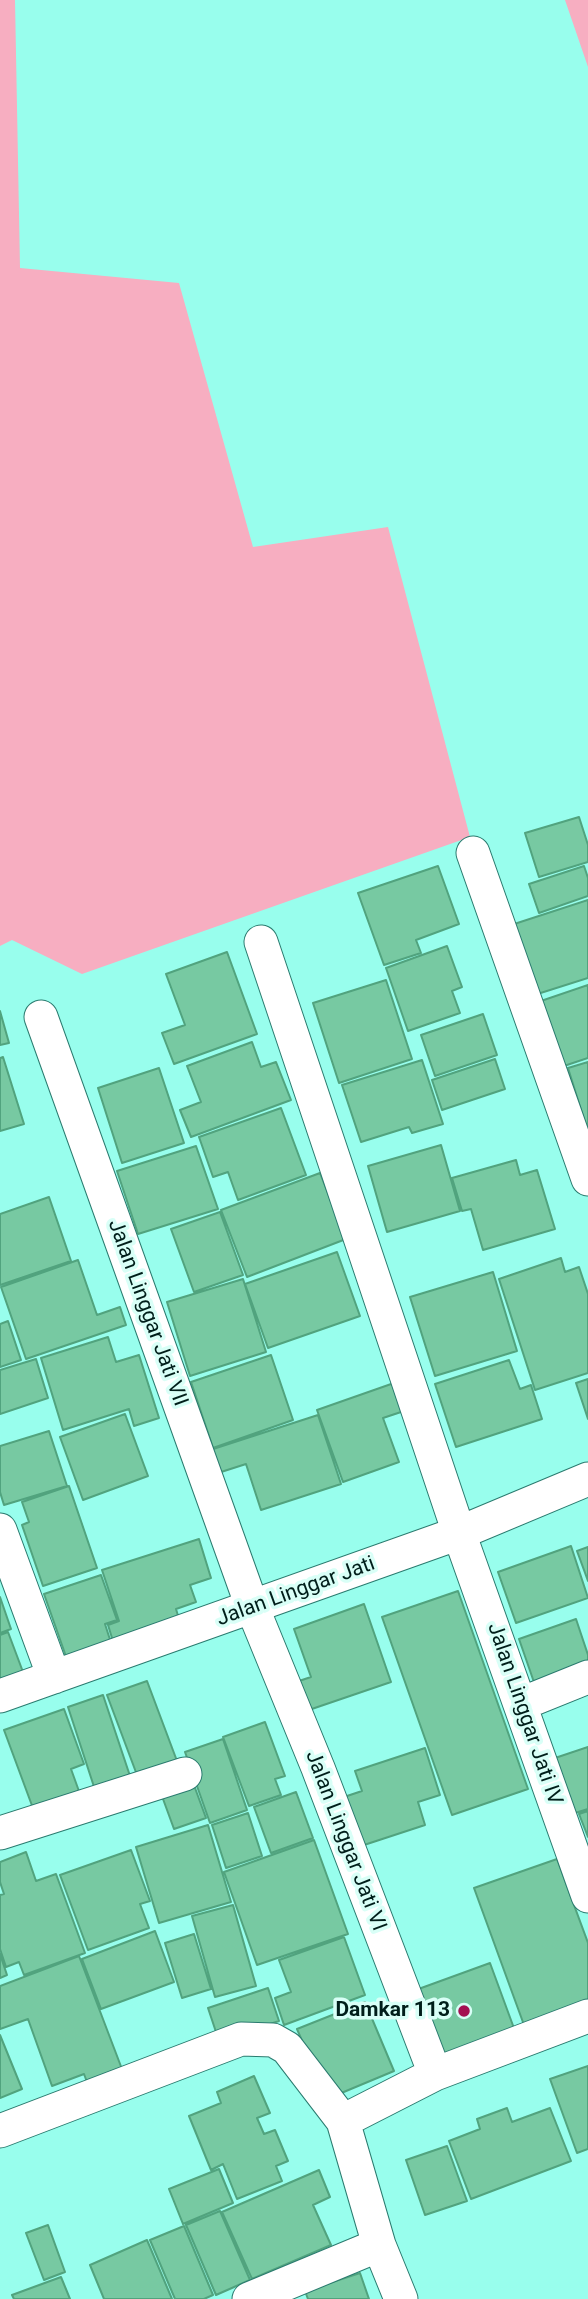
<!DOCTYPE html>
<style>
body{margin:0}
canvas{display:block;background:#98feed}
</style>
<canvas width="588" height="2299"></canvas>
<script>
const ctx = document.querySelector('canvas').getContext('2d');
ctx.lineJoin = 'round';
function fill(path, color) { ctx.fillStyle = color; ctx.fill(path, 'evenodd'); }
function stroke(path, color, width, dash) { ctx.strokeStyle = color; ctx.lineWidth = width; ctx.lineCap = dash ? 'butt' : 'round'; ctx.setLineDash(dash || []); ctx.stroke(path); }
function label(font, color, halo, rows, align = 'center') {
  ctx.font = font + ' Roboto,sans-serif'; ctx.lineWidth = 7; ctx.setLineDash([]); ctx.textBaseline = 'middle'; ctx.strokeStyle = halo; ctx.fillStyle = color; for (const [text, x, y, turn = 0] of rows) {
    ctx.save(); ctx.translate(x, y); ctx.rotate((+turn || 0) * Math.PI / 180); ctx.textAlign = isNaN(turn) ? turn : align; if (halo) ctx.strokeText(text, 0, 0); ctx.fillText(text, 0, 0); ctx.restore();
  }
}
const green = new Path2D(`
 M0,0H15L20,268L179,283L253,547L388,527L470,837L82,974L12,940L0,946Z
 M565,0H588V67Z`);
const building = new Path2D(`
 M579,817L588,845V862L539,877L525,833Z
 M438,866L459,924L416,940L421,953L384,965L358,893Z
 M584,866L588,878V896L539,913L529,884Z
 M588,900V978L528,997L505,927Z
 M447,946L462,987L452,991L460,1013L408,1031L386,968Z
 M227,952L257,1034L174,1064L162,1033L185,1025L166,974Z
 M386,980L412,1059L339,1083L313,1003Z
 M588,985V1058L561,1067L538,1002Z
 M0,1011L9,1043L0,1045Z
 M483,1014L497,1055L435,1076L421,1035Z
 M252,1042L261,1067L276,1062L291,1100L191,1137L180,1110L201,1102L187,1066Z
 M3,1057L24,1124L0,1131V1058Z
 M495,1059L505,1089L442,1110L432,1080Z
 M422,1060L443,1124L412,1133L409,1127L361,1142L342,1085Z
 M588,1062V1125L586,1126L568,1068Z
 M159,1068L184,1143L122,1163L98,1088Z
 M281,1108L306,1175L238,1200L228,1172L213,1177L199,1137Z
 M441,1145L460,1211L387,1232L368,1166Z
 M196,1146L218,1209L138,1234L117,1171Z
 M516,1160L520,1175L537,1170L555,1229L483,1250L471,1209L462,1211L452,1178Z
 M320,1173L346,1239L247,1277L221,1210Z
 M49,1197L71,1261L0,1285V1214Z
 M220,1212L243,1275L194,1292L171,1229Z
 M337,1252L360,1316L268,1348L245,1284Z
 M561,1258L565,1272L579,1267L588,1294V1373L535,1390L499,1279Z
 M78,1260L97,1315L120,1307L126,1325L26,1359L1,1287Z
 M493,1272L517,1351L435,1376L410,1297Z
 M243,1279L266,1352L190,1376L167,1302Z
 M8,1321L21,1360L0,1367V1324Z
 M108,1337L116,1362L139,1355L159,1418L134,1426L129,1409L63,1430L41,1358Z
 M271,1355L293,1420L213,1448L191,1382Z
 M36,1359L48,1398L0,1414V1370Z
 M509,1360L520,1389L531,1385L542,1419L456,1447L435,1384Z
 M588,1379V1419L576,1383Z
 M394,1383L404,1411L383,1418L399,1462L343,1482L317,1410Z
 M125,1414L148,1476L83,1500L60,1437Z
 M318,1415L341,1484L261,1510L246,1464L218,1473L210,1450Z
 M49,1431L67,1486L4,1505L0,1492V1446Z
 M69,1486L97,1568L43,1586L22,1525L29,1522L22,1502Z
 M199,1539L211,1578L190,1585L196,1602L176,1609L182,1629L116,1651L108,1625L119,1621L102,1570Z
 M571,1546L588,1598L516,1623L498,1572Z
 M588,1547V1581L577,1551Z
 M101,1575L117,1620L105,1624L113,1649L69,1665L44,1594Z
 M458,1591L528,1789L452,1815L382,1617Z
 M0,1597L11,1629L0,1633Z
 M364,1604L391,1682L303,1712L293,1683L311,1677L294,1629Z
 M576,1619L588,1655V1669L536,1688L519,1639Z
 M8,1632L23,1672L0,1680V1635Z
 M147,1681L180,1769L140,1783L107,1695Z
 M103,1695L133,1785L97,1796L68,1707Z
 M64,1709L84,1764L71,1769L80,1794L34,1811L4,1730Z
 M265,1722L285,1776L275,1779L281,1795L249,1806L223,1737Z
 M223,1739L247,1810L210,1823L185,1752Z
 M588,1747V1809L575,1813L555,1758Z
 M425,1748L440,1795L418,1802L425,1825L361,1846L344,1797L362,1791L355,1771Z
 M191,1777L206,1818L174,1829L159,1788Z
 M296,1792L313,1838L271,1853L254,1807Z
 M588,1811V1837L579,1814Z
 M248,1813L262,1856L226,1868L212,1825Z
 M208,1825L231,1902L159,1923L136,1847Z
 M314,1840L348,1934L257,1965L224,1872Z
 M131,1850L150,1901L140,1904L149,1928L88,1950L60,1875Z
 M26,1852L36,1881L56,1874L85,1953L24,1975L19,1962L6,1967L0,1949V1895L4,1894L0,1882V1862Z
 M557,1859L588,1943V2002L524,2025L474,1888Z
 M233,1905L256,1986L215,1997L192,1916Z
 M155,1931L174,1982L101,2009L82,1959Z
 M194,1934L211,1989L182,1998L165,1943Z
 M344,1937L365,1995L284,2025L275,1998L291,1992L279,1960Z
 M0,1954L7,1975L0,1978Z
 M79,1956L125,2077L90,2090L84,2074L52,2086L28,2019L0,2029V1986Z
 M490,1963L515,2031L438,2059L413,1991Z
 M268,1988L279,2021L219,2041L208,2008Z
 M365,2002L394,2071L327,2099L297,2029Z
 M0,2035L22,2089L0,2098Z
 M588,2066V2149L577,2153L550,2079Z
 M254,2076L270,2113L257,2118L264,2134L275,2130L288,2161L276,2166L282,2181L237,2199L223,2164L211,2170L189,2116L221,2103L217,2092Z
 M507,2108L512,2122L550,2108L571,2161L471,2199L449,2141L480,2129L477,2119Z
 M447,2146L467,2201L425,2215L406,2160Z
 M219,2169L233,2203L183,2224L169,2189Z
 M319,2170L330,2197L313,2205L331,2245L252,2279L222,2212Z
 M220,2211L250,2280L216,2295L186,2225Z
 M48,2225L65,2272L44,2280L26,2233Z
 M184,2226L213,2295L204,2299H175L150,2240Z
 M147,2240L172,2299H104L90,2265Z
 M360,2273L369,2299H308L305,2291Z
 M61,2277L70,2299H14L12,2295Z`);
const minor = new Path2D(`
 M473,853L588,1179
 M261,942L459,1533L588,1896
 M41,1017L253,1609L318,1768L435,2074
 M0,1530L54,1677
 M0,1696L459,1533L588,1479
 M521,1704L588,1677
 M0,1833L185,1774
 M343,2121L435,2074L588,2016
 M0,2131L241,2039L273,2040L287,2048L343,2121L379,2245L249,2299
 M379,2245L401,2299`);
const markers = [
 [464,2011,7,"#a41152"]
];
const streetNames = [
 ["Jalan Linggar Jati VII",147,1313,70],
 ["Jalan Linggar Jati",296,1592,-20],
 ["Jalan Linggar Jati IV",524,1714,71],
 ["Jalan Linggar Jati VI",345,1841,69]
];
const poiNames = [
 ["Damkar 113",450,2011]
];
fill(green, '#f7aec1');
fill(building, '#77c9a2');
stroke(building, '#51a37e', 2);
stroke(minor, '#2a7b6f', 35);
stroke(minor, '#fff', 33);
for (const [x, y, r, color] of markers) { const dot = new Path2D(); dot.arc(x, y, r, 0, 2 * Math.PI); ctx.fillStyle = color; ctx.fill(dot); stroke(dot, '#d9fff7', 2.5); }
label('21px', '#001e1a', '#d9fff7', streetNames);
label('bold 21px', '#001e1a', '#d9fff7', poiNames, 'right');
</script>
